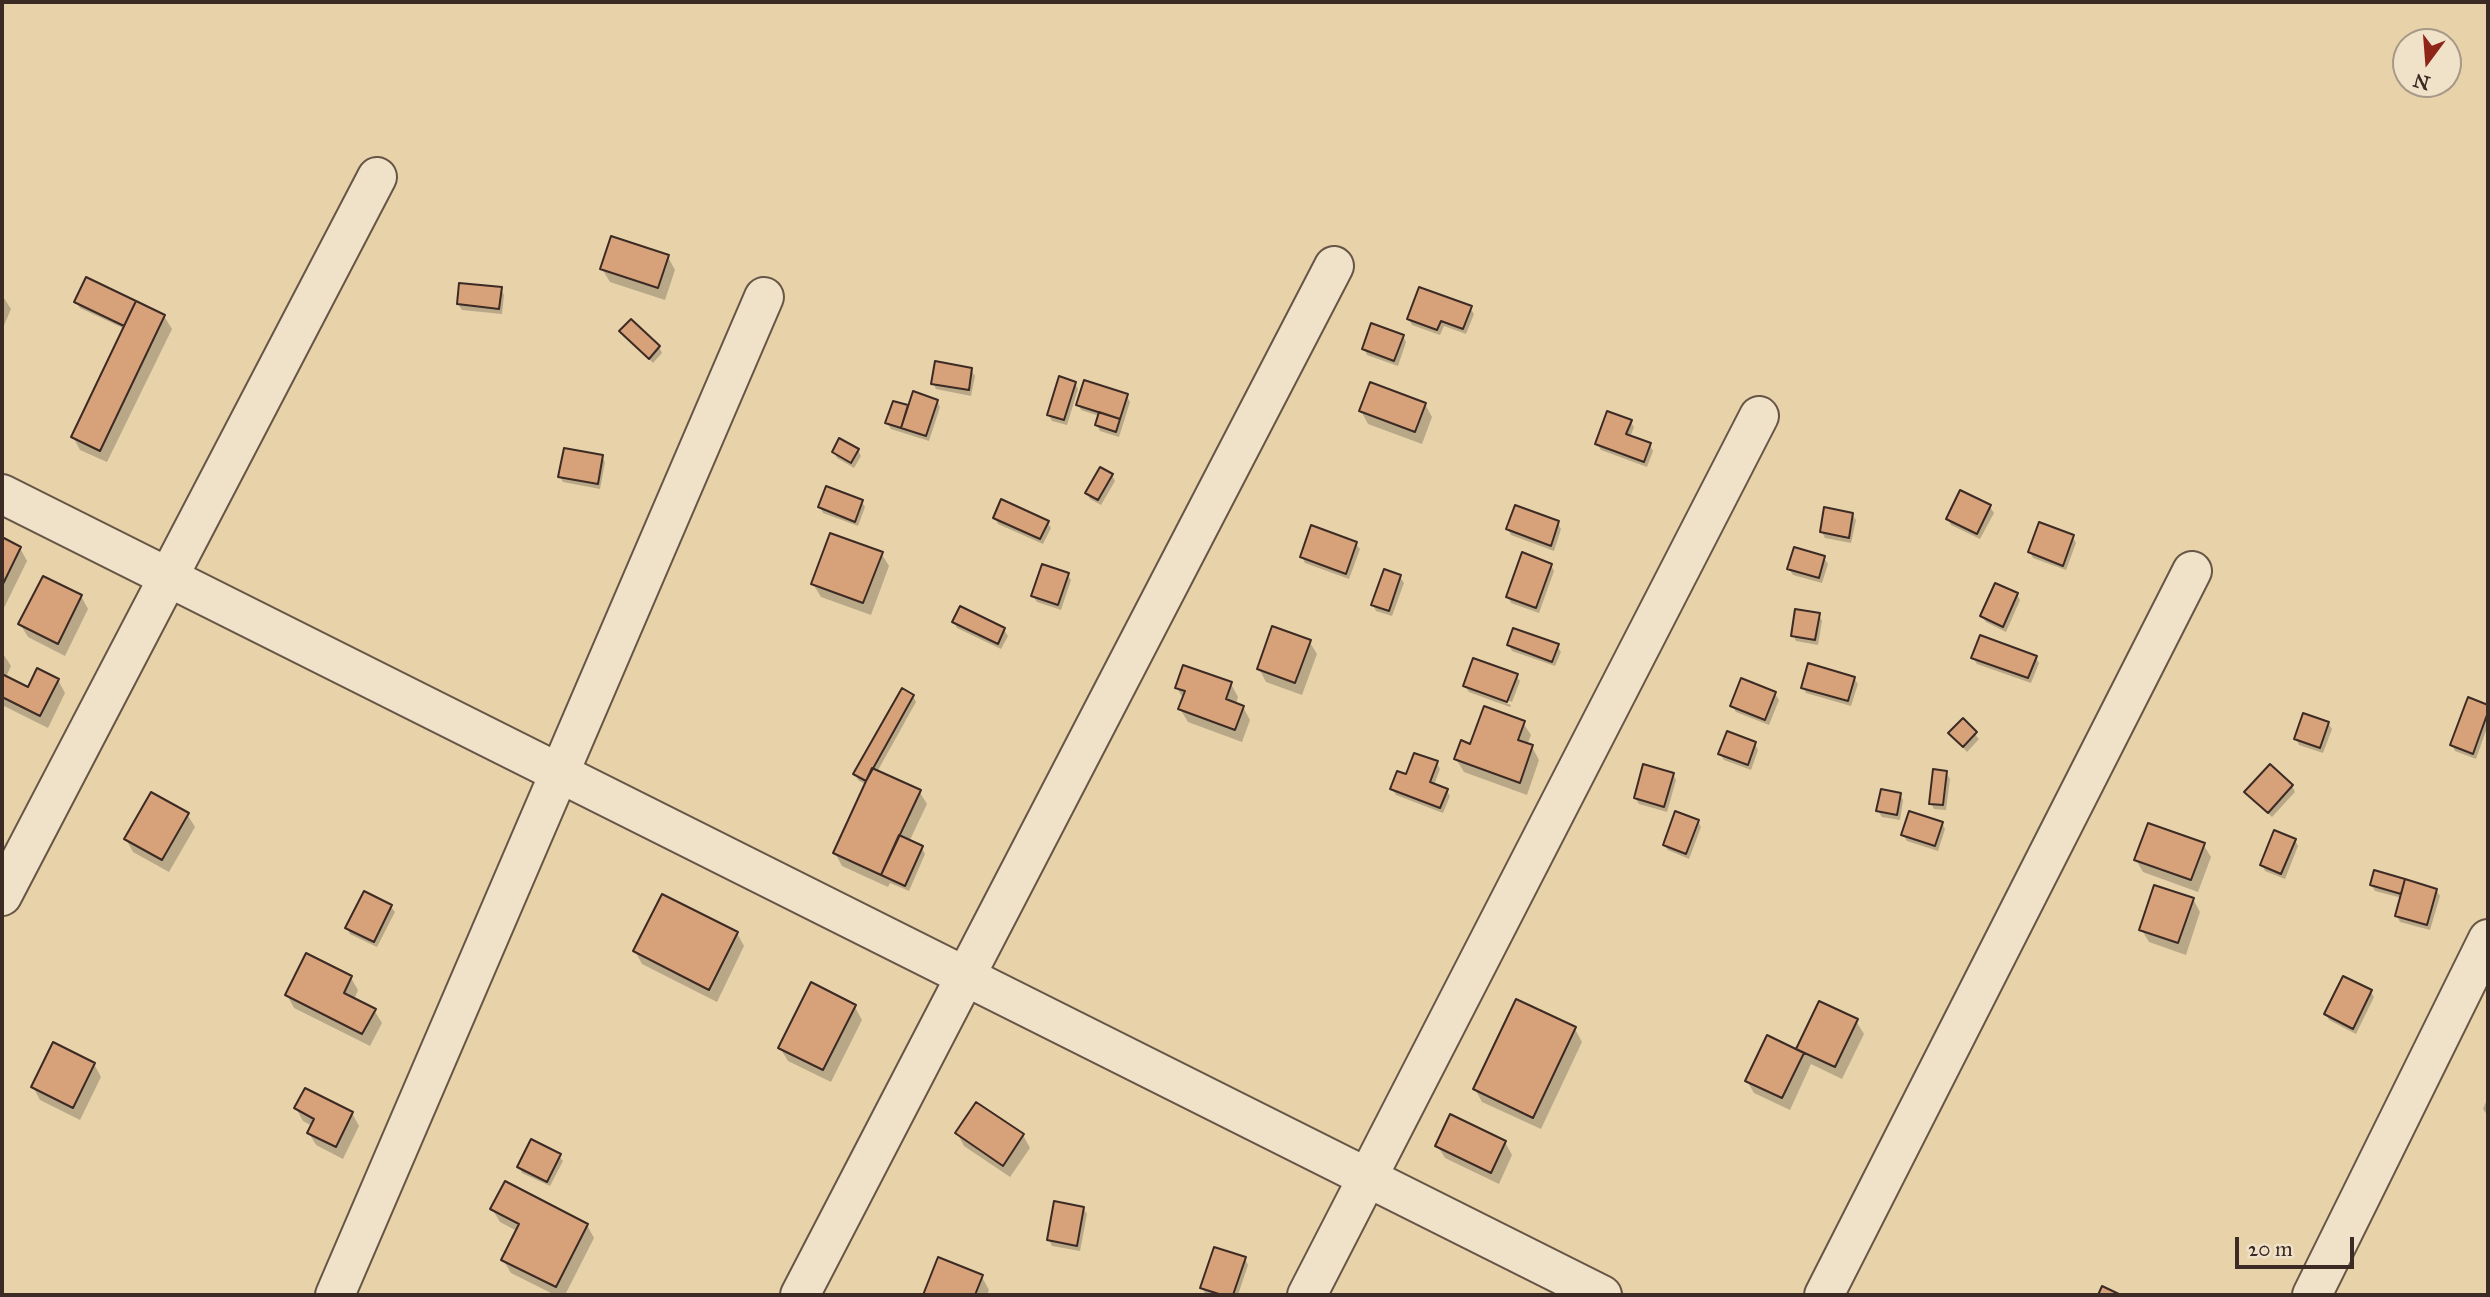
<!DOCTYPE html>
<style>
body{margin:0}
#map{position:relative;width:2490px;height:1297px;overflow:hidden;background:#e7d2aa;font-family:"IM FELL Great Primer",serif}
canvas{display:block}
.frame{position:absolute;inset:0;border:4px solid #3c2b25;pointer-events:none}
.north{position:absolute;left:2392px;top:28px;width:70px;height:70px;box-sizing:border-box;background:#efe2c8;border:2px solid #a79987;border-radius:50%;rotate:196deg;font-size:19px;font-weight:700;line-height:28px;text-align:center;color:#3c2b25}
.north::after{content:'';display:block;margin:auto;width:24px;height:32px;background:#8f2418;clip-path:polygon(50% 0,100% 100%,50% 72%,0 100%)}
.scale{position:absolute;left:2235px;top:1237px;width:119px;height:32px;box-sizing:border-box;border:4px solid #3c2b25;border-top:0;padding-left:9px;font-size:21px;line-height:24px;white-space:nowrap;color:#3c2b25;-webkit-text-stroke:5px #efe2c8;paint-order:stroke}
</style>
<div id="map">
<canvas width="2490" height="1297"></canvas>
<div class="frame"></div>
<div class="north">N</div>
<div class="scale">20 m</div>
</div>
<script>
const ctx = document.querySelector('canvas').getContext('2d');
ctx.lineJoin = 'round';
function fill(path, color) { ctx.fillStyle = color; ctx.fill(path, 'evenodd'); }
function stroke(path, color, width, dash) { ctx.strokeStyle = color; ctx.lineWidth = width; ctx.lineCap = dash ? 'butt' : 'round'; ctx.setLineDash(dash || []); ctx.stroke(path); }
const shadow = new Path2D(`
 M668,257L675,270L665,300L610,282L602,269Z
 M87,280L164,316L172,329L107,462L80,450L73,437L125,329L80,308L76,302Z
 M501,289L504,295L502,314L462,310L458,304Z
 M2,295L11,309L2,330Z
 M1470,308L1474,314L1466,334L1444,326L1440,335L1412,325L1409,319Z
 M621,331L659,347L662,353L653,363Z
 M1403,336L1406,342L1398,366L1367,355L1364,349Z
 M971,370L975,376L971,396L936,389L933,383Z
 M1075,383L1078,389L1067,425L1052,421L1049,415Z
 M1127,396L1130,402L1119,437L1100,431L1097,425L1099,416L1081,410L1078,404Z
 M937,401L940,407L929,441L891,429L887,423L894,403L910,407Z
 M1425,404L1432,417L1422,444L1368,424L1361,411Z
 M1630,421L1634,427L1630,437L1650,445L1653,451L1647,467L1601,450L1597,444Z
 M858,450L861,456L854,468L837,458L834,452Z
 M602,456L605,462L600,489L563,482L560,477Z
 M1112,475L1115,481L1101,505L1090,499L1087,493Z
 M1961,493L1990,507L1994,513L1980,539L1951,525L1948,519Z
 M861,501L865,507L858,526L823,513L820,507Z
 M1852,514L1856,520L1851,543L1825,538L1822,532Z
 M995,518L1047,522L1051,528L1043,544L998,524Z
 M1558,523L1561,529L1554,551L1511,535L1508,529Z
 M2073,537L2076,543L2066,570L2033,558L2030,552Z
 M2,539L20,548L27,561L2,612Z
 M1356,544L1360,549L1349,579L1305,563L1302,557Z
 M881,553L889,566L871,615L821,597L813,584Z
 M1824,558L1828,564L1822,583L1793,575L1789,569Z
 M1551,565L1554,571L1539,613L1511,603L1508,597Z
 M1067,574L1071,580L1061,610L1037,602L1033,596Z
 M1400,577L1404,583L1392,616L1376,611L1373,605Z
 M2017,594L2020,600L2006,632L1986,622L1982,616Z
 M81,596L88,609L65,656L28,637L20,624Z
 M1819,615L1822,621L1818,645L1796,641L1793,635Z
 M954,622L1004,630L1008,636L1001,649L957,628Z
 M1309,641L1317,654L1302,695L1266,682L1259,669Z
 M1509,645L1557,646L1561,652L1555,666L1512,651Z
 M2,652L11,666L6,677L29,689L58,680L65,693L48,728L2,705Z
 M2035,657L2039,663L2031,683L1977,664L1973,658Z
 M1516,676L1520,681L1512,702L1468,685V689L1511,705L1510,707L1469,692L1465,686Z
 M1854,678L1858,684L1851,706L1806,693L1803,687Z
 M1231,684L1238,697L1236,704L1243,707L1250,720L1242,742L1188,722L1180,709L1184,700L1177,688Z
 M1775,694L1779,700L1769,725L1736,712L1732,706Z
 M913,696L916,702L877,772L919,791L927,804L909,842L922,848L925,854L909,891L890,883L888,887L842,866L835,853L866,785L858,780L855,774Z
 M2469,700L2488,707V725L2476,759L2455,751L2452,745Z
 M1963,721L1979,739L1967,752L1951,734Z
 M1523,723L1531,735L1527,745L1532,747L1539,760L1527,795L1464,772L1456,759L1471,747Z
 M2328,723L2332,729L2323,753L2299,745L2296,739Z
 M1755,744L1758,750L1751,770L1724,760L1720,754Z
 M1437,763L1440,769L1434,785L1446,790L1450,796L1443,813L1396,795L1392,789L1407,776Z
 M1946,773L1950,779L1946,810L1934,809L1931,803Z
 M1673,774L1676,780L1667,812L1639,804L1635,798Z
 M2292,786L2295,792L2272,817L2246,792Z
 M1900,794L1903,800L1900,820L1882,817L1878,811Z
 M187,814L195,827L169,872L133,852L126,839Z
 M1698,821L1701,827L1689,859L1668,850L1664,845Z
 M1942,823L1945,829L1938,851L1907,841L1903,835Z
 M2295,840L2298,846L2285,879L2265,871L2262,865Z
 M2203,844L2211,857L2198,892L2143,872L2136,860Z
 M2371,885L2436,890L2440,896L2430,930L2400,922L2397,916L2402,898L2375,891Z
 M2193,899L2200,912L2186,955L2149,942L2141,929Z
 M391,907L395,912L377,947L350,934L347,928Z
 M737,933L744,946L717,1002L642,964L635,951Z
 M351,978L358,990L354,1000L374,1010L382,1023L370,1046L294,1008L287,995Z
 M2371,992L2374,997L2356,1034L2329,1020L2326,1014Z
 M1820,1003L1856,1021L1864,1034L1842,1079L1811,1064L1790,1110L1754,1093L1747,1081L1797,1051Z
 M855,1007L862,1020L831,1082L788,1061L780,1048Z
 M1575,1029L1582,1042L1541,1129L1482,1102L1475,1089Z
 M94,1064L101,1077L80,1120L40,1100L33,1087Z
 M2488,1097V1116L2483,1109Z
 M296,1108L352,1113L359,1126L343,1159L316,1145L309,1133L312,1126L303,1121Z
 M957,1133L1023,1135L1030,1148L1010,1177L964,1146Z
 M1505,1142L1512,1155L1499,1184L1445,1158L1437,1145Z
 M559,1156L563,1161L550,1186L522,1173L519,1167Z
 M1083,1208L1087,1214L1080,1251L1052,1246L1049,1240Z
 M492,1209L587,1225L594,1238L565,1295H555L511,1273L503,1260L517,1231L500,1222Z
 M939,1259L982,1277L989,1290L987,1295H925Z
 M1245,1259L1248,1265L1238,1295L1205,1293L1202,1288Z`);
const building = new Path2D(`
 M611,236L669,255L658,288L600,269Z
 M86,277L136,301L124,326L74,302Z
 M459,283L502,287L499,309L457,304Z
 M1419,287L1472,306L1463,329L1441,321L1437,330L1407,319Z
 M136,301L165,315L100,451L71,437Z
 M631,319L660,346L649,359L619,331Z
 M1371,323L1404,335L1394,361L1362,349Z
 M935,361L972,368L969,390L931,384Z
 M1059,376L1076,382L1064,420L1047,415Z
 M1084,380L1128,394L1120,419L1076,405Z
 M1370,382L1426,403L1415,432L1359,411Z
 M913,391L938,400L926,436L901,428Z
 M893,401L908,405L901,428L885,423Z
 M1607,411L1632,420L1626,434L1651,443L1644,462L1595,444Z
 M1099,412L1120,419L1116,432L1095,425Z
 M839,438L859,449L851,463L832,452Z
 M564,448L603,455L598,484L558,477Z
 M1100,467L1113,474L1098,500L1085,493Z
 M826,486L863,500L855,522L818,507Z
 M1960,490L1991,505L1977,534L1946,519Z
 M1001,499L1049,521L1040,539L993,518Z
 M1515,505L1559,521L1551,546L1506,529Z
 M1824,507L1853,513L1849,538L1820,532Z
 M2039,522L2074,535L2063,566L2028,552Z
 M1311,525L1357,542L1346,574L1300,557Z
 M830,533L883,552L863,603L811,584Z
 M2,537L21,547L2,586Z
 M1794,547L1825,556L1819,578L1787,569Z
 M1522,552L1552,564L1536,608L1506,597Z
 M1042,564L1069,573L1058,605L1031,596Z
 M1384,569L1401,575L1389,611L1371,605Z
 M43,576L82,595L58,644L18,624Z
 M1995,583L2018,593L2003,627L1980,616Z
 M960,606L1005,628L998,644L952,622Z
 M1795,609L1820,613L1815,640L1791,636Z
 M1272,626L1311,640L1295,683L1257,669Z
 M1513,628L1559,644L1552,662L1507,645Z
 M1980,635L2037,656L2028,678L1971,658Z
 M1473,658L1518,674L1507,702L1463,686Z
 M1808,663L1855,677L1848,701L1801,688Z
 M1183,665L1232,682L1226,699L1244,706L1235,730L1178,709L1185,691L1175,688Z
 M37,668L59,679L40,716L2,697V674L28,687Z
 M1741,678L1776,692L1765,720L1730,706Z
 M902,688L914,695L866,781L853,774Z
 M2468,697L2488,705V712L2473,754L2450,745Z
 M1484,706L1525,721L1518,740L1533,745L1520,783L1454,759L1461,740L1470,744Z
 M2303,713L2329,722L2320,748L2294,739Z
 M1963,718L1977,732L1963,747L1948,733Z
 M1727,731L1756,742L1748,765L1718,754Z
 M1414,753L1438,761L1430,782L1448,789L1440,808L1390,789L1397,771L1406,774Z
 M1643,764L1674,773L1664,807L1634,798Z
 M2270,764L2293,785L2268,813L2244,792Z
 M872,768L921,790L881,875L833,853Z
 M1933,769L1947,771L1943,805L1929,804Z
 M1881,789L1901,793L1897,815L1876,811Z
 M151,792L189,813L162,860L124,839Z
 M1675,811L1699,820L1686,854L1663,845Z
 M1909,811L1943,822L1935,846L1901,835Z
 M2148,823L2205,843L2191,880L2134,860Z
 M2274,830L2296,839L2281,874L2260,865Z
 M899,835L923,846L905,886L881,875Z
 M2374,870L2405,879L2401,894L2370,885Z
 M2405,879L2437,889L2427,925L2395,916Z
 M2154,885L2194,898L2178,943L2139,930Z
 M364,891L392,905L374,942L345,928Z
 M662,894L738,932L709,990L633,951Z
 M306,953L352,976L344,993L376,1009L362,1034L285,995Z
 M2343,976L2372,990L2353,1029L2324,1014Z
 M811,982L856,1005L823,1070L778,1048Z
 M1516,999L1576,1027L1533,1118L1473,1089Z
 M1819,1001L1858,1019L1835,1067L1796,1049Z
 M1767,1035L1804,1053L1782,1098L1745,1081Z
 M53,1042L95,1063L73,1108L31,1087Z
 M305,1088L353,1112L336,1147L307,1133L314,1119L294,1108Z
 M976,1102L1024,1134L1003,1166L955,1133Z
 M1450,1114L1506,1141L1491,1173L1435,1146Z
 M531,1139L561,1154L547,1182L517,1167Z
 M505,1181L588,1224L556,1287L501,1260L519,1224L490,1209Z
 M1054,1201L1084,1207L1077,1246L1047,1240Z
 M1214,1247L1246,1257L1233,1295H1222L1200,1288Z
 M938,1257L983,1275L975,1295H923Z
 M2102,1286L2121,1295H2098Z`);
const minor = new Path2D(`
 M2,494L1602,1295
 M2,896L377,177
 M335,1295L764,297
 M800,1295L1334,266
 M1307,1295L1759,416
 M1824,1295L2192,571
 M2312,1295L2488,939`);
fill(shadow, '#0003');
fill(building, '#d7a179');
stroke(building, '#3c2b25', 2);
stroke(minor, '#675546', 42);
stroke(minor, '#efe2c8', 38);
</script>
